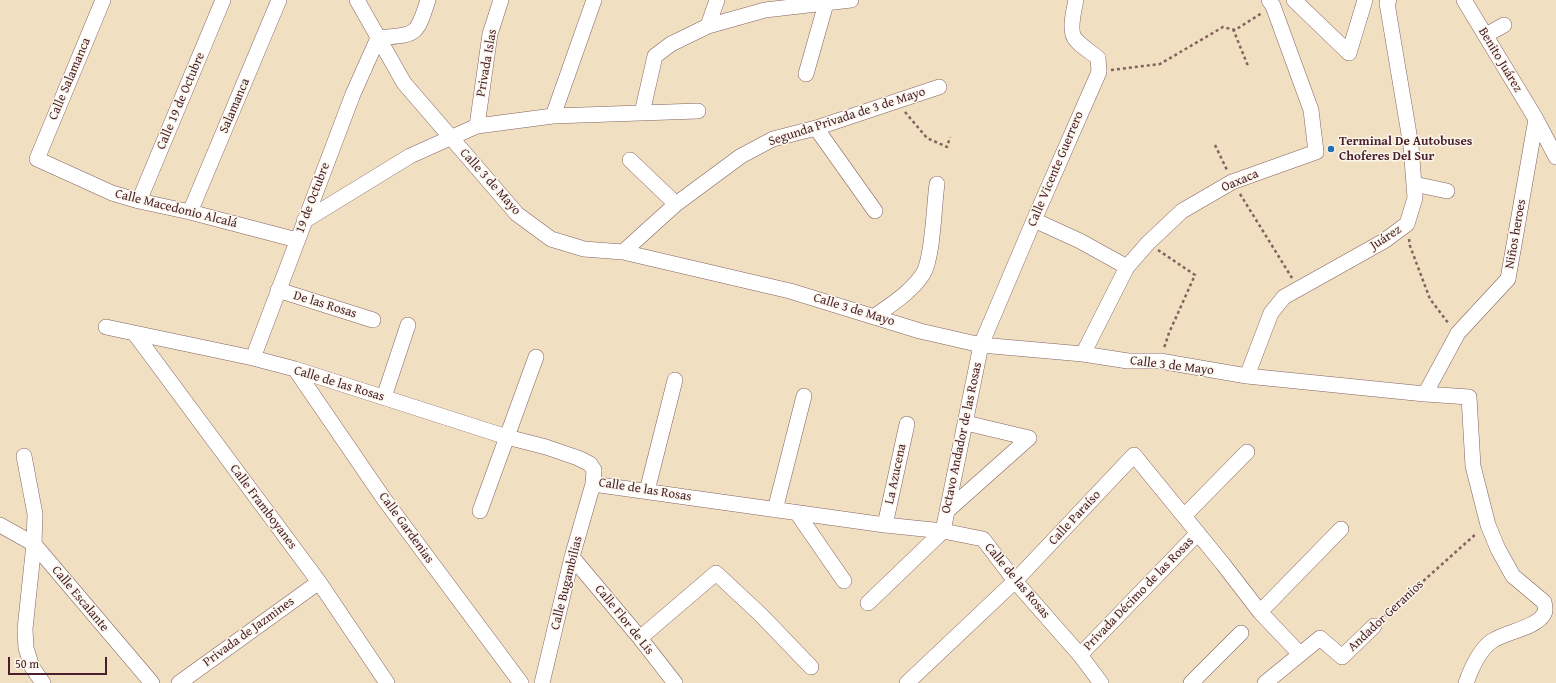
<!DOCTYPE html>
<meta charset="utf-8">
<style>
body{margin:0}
#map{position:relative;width:1556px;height:683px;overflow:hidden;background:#f1dfc1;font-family:"Gentium Book Plus",serif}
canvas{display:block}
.scale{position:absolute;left:8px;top:657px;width:99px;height:18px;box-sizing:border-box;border:2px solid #4a1f2b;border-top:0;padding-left:5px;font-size:12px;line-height:14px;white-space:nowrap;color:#4a1f2b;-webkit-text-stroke:3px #fbf7ec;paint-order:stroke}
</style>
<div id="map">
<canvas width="1556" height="683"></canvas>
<div class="scale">50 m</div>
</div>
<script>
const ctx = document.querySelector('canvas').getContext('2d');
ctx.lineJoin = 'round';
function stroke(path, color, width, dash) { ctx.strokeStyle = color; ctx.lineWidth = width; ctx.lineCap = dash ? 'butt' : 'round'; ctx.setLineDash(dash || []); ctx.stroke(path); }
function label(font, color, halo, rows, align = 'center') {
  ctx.font = font + ' "Gentium Book Plus",serif'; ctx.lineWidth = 3; ctx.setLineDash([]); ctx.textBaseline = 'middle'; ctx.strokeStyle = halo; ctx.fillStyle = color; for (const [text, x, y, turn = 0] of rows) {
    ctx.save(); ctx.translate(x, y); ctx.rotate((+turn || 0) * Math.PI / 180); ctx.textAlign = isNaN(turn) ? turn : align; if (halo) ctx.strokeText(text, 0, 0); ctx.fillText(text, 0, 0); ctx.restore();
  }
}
const path = new Path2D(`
 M1233,29L1248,66
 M1111,70L1160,64L1223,27L1235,30L1262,13
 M905,112L927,138L947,147L950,137
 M1424,143L1445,139
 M1215,145L1227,170
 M1240,194L1292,278
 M1409,239L1410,246L1430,299L1449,324
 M1158,250L1195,275L1169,333L1164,348
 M1383,617L1477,533`);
const minor = new Path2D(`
 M103,0L37,159L112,193L139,201L190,212L297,240
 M357,0L404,83L517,214L551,239L584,249L623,252L790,291L920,331L981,345L1083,354L1128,361H1160L1247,376L1425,394L1469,397L1473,466L1488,525L1498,549L1513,576L1544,602C1545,606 1546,611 1544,614C1536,628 1505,632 1492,641C1479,650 1471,669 1466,683
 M1294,0L1349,53L1365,0
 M1464,0L1536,119L1556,157
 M708,26L717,0
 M1486,35L1504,25
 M378,38C416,34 416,38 428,0
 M806,74L827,0
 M642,113L655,56L671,44L708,26L765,10L851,0
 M553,116L594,0
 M477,126L490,34L501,0
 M816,128L875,211
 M630,160L676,204
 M1414,184L1447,191
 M139,201L223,0
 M190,212L279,0
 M1034,220L1080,241L1127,267
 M304,221L410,156L477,126L553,116L698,111
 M623,252L676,204L741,156L773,139L816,128L939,87
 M278,290L373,320
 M875,316C892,304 911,292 923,274C933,259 934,204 937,184
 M106,327L253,358L295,369L507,437L546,447L578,458L590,464L594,470L593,484L572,557L542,683
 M135,334L319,582L387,683
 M1083,354L1127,267L1148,243L1182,211L1232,182L1316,152L1311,110L1273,6L1269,0
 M253,358L353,94L378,38
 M295,369L384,499L521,683
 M1247,376L1271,313L1284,297L1384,241L1407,224L1415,198L1411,146L1387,3L1389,0
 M1425,394L1458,333L1508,279L1536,119
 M384,397L408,325
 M966,423L1029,438
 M24,456L35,514L34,544L25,629L26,648L32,667L43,683
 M593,484L885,525L943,531L983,539L1015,581L1080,655L1101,683
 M647,491L675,380
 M775,510L804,396
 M480,511L536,357
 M947,511L1029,438
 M797,513L844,581
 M1184,516L1247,452
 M0,525L34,544L152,683
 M885,525L907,424
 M572,557L640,638L675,683
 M868,603L943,531L981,345L1034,220L1099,72L1098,58C1091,52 1082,47 1076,40C1068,32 1074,10 1076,0
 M1260,612L1341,529
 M640,638L716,573L760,614L811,667
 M1080,655L1198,533
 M179,683L319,582
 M907,683L1015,581L1134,455L1223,564L1260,612L1299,653
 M1191,683L1241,633
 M1265,683L1320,638L1342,657L1374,626`);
const markers = [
 [1331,149,4,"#1f6fb2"]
];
const streetNames = [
 ["Benito Juárez",1500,60,59],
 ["Privada Islas",487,63,-80],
 ["Calle Salamanca",70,79,-67],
 ["Calle 19 de Octubre",181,101,-67],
 ["Salamanca",235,106,-67],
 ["Segunda Privada de 3 de Mayo",847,117,-18],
 ["Calle Vicente Guerrero",1056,169,-67],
 ["Oaxaca",1240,181,-23],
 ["Calle 3 de Mayo",490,182,48],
 ["19 de Octubre",313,198,-69],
 ["Calle Macedonio Alcalá",176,209,14],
 ["Niños heroes",1516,234,-80],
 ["Juárez",1386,238,-33],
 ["De las Rosas",325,305,17],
 ["Calle 3 de Mayo",854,310,17],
 ["Calle 3 de Mayo",1172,366,7],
 ["Calle de las Rosas",339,384,17],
 ["Octavo Andador de las Rosas",962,438,-78],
 ["La Azucena",896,474,-78],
 ["Calle de las Rosas",645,490,9],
 ["Calle Framboyanes",263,507,53],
 ["Calle Paraíso",1075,518,-47],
 ["Calle Gardenias",406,528,54],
 ["Calle de las Rosas",1017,581,50],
 ["Calle Bugambilias",567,583,-76],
 ["Privada Décimo de las Rosas",1139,594,-46],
 ["Calle Escalante",80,599,50],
 ["Andador Geranios",1386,616,-43],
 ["Calle Flor de Lis",624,620,51],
 ["Privada de Jazmines",249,632,-36]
];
const poiNames = [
 ["Terminal De Autobuses",1339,142],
 ["Choferes Del Sur",1339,157]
];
stroke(minor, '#846260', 16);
stroke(path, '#846260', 2.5, [3, 3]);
stroke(minor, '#fff', 15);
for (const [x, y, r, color] of markers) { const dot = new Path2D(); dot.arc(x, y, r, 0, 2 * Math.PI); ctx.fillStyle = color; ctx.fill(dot); stroke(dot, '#fbf7ec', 1.5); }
label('13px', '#4a1f2b', '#fbf7ec', streetNames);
label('bold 13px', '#4a1f2b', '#fbf7ec', poiNames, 'left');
</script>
